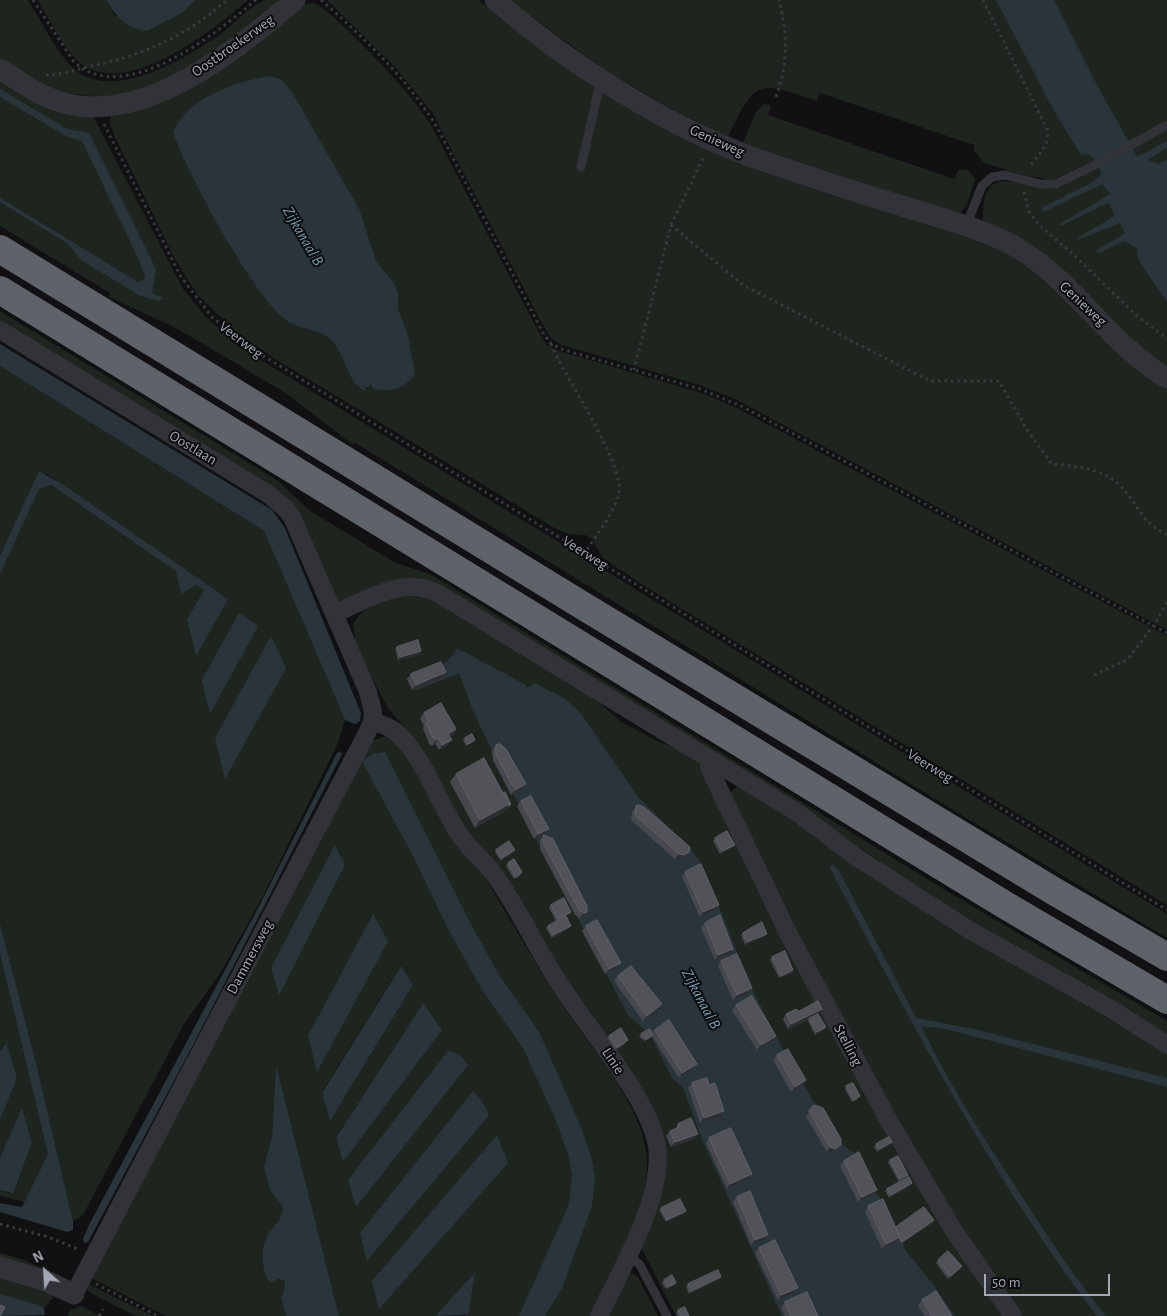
<!DOCTYPE html>
<style>
body{margin:0}
#map{position:relative;width:1167px;height:1316px;overflow:hidden;background:#111113;font-family:"Alegreya Sans",sans-serif}
canvas{display:block}
.north{position:absolute;left:20px;top:1246px;width:50px;height:50px;-webkit-text-stroke:4px #0c0c0e;paint-order:stroke;rotate:334deg;font-size:14px;font-weight:700;line-height:20px;text-align:center;color:#a2a9b4}
.north::after{content:'';display:block;margin:auto;width:18px;height:22px;background:#a2a9b4;clip-path:polygon(50% 0,100% 100%,50% 72%,0 100%)}
.scale{position:absolute;left:984px;top:1274px;width:126px;height:22px;box-sizing:border-box;border:2px solid #a2a9b4;border-top:0;padding-left:6px;font-size:15px;line-height:18px;white-space:nowrap;color:#a2a9b4;-webkit-text-stroke:4px #0c0c0e;paint-order:stroke}
</style>
<div id="map">
<canvas width="1167" height="1316"></canvas>
<div class="north">N</div>
<div class="scale">50 m</div>
</div>
<script>
const ctx = document.querySelector('canvas').getContext('2d');
ctx.lineJoin = 'round';
function fill(path, color) { ctx.fillStyle = color; ctx.fill(path, 'evenodd'); }
function stroke(path, color, width, dash) { ctx.strokeStyle = color; ctx.lineWidth = width; ctx.lineCap = dash ? 'butt' : 'round'; ctx.setLineDash(dash || []); ctx.stroke(path); }
function label(font, color, halo, rows, align = 'center') {
  ctx.font = font + ' "Alegreya Sans",sans-serif'; ctx.lineWidth = 4; ctx.setLineDash([]); ctx.textBaseline = 'middle'; ctx.strokeStyle = halo; ctx.fillStyle = color; for (const [text, x, y, turn = 0] of rows) {
    ctx.save(); ctx.translate(x, y); ctx.rotate((+turn || 0) * Math.PI / 180); ctx.textAlign = isNaN(turn) ? turn : align; if (halo) ctx.strokeText(text, 0, 0); ctx.fillText(text, 0, 0); ctx.restore();
  }
}
const green = new Path2D(`
 M0,0H28C41,20 55,50 72,67C111,105 186,58 221,34C231,26 255,2 266,0C271,0 277,0 281,0L193,69L115,98L57,92L0,61Z
 M38,0H106L115,16H177L195,0H248C213,30 133,95 84,66C66,54 49,19 38,0Z
 M327,0H479L506,23L606,92L990,244L1034,270L1167,386V630L735,399L699,385L562,345L551,338L540,320L432,112L394,66Z
 M509,0H1167V121L1089,163L1053,180L1023,175L984,163L974,151V145L820,93L817,101C756,80 756,79 728,137L677,112L608,72Z
 M313,3C330,7 403,86 416,104C422,112 428,121 433,129L538,331L546,344L556,350L698,392L735,407L1167,636V905L643,585L603,558L592,539L585,535L568,534L556,529L272,357L239,335L197,294L175,259L114,135L110,124L111,114L304,4Z
 M0,78L94,118L183,289L206,317L241,348L1167,914V938L940,802L354,442L352,444L287,394L212,349L174,327L109,297L110,293L0,226Z
 M764,104L771,106L768,115L954,179L958,170C967,168 972,172 975,180L967,204L959,215L743,143L756,112Z
 M1167,130V368L983,221C981,154 1024,193 1059,188Z
 M0,311L277,480L309,510L394,562L432,575L950,893L1167,1021V1038L978,928L852,843L429,582C397,574 371,591 342,602L338,601L297,517L0,325Z
 M0,366L264,531L345,720L338,743L264,894L221,972L184,1024L83,1215L73,1221L36,1063L0,923V570L39,489L51,485L204,590L187,619L228,599L45,473L18,518L0,556Z
 M422,591L597,700L620,721L659,742L683,750L702,764L734,832L1009,1316H676L640,1245L662,1146L471,843L411,735L388,708L363,661L355,639L353,624C366,600 397,597 422,591Z
 M386,736L398,741C426,786 458,829 484,875C507,915 531,956 556,996C585,1042 644,1103 647,1159C650,1205 613,1273 594,1316H466L474,1273L435,1316H339L276,1067L272,1136L264,1167L270,1191L283,1207V1215L277,1222L278,1279L285,1281V1288L281,1298L286,1316H166L91,1278L371,741ZM400,967L413,985L330,1121L322,1092ZM423,1003L442,1030L343,1161L336,1138ZM473,1092L481,1099L488,1115L367,1261Z
 M739,785L1156,1044L1167,1055V1316H1019L974,1254L813,972L729,794Z
 M0,954L48,1154L25,1202L0,1196V1190L9,1193L15,1189L32,1142L22,1108L0,1157V1120L17,1078L4,1043L0,1052Z
 M0,1253L24,1260L67,1280L44,1309L0,1294Z
 M629,1272L638,1277L658,1316H604Z
 M88,1284L153,1316H135L87,1291Z
 M81,1306L101,1316H67L70,1310Z`);
const water = new Path2D(`
 M106,0H195L182,13L147,31C126,28 116,17 106,0Z
 M996,0H1054L1096,83L1136,155L1139,156L1167,141V148L1147,160L1159,164L1167,160V302L1138,259L1137,248L1125,241L1098,253L1096,251L1125,233L1120,223L1078,240L1077,238L1115,216L1110,204L1108,203L1060,226V224L1110,194L1102,184L1043,212L1041,208L1093,182L1102,174L1095,160L1089,154L1081,155L1053,109Z
 M269,76L281,79L292,92L359,209L376,261L393,282L398,292V309L408,335L415,375C402,390 393,392 374,389L371,384L368,387H364L366,391C345,383 346,350 328,337C317,329 300,329 289,322C255,301 186,171 173,132C189,97 235,82 269,76Z
 M0,89L67,129L89,133L151,259L156,269L152,293L163,298L159,301L140,296L81,260L67,243L0,202V198L138,282L144,280L145,276L139,260L82,141L66,136L0,97Z
 M0,344L272,510L285,528L361,713L360,721L355,724L345,720L264,531L0,366Z
 M39,471L65,486L228,599L196,656L187,619L204,590L196,585L181,594L176,571L51,485L39,489L0,574V556Z
 M239,613L258,626L210,714L202,680Z
 M271,636L286,668L225,779L215,738Z
 M457,648L526,685L527,688L533,684L534,685V683L564,698L579,711L638,797L690,848L703,867L752,989L784,1052L836,1139L859,1157L877,1195L884,1201L906,1251L932,1283L955,1316H782L701,1137L683,1087L672,1078L651,1036L628,1015L510,788L474,713L459,673L417,690L412,680C429,667 447,669 457,648Z
 M340,752L342,754L192,1047L88,1242L84,1243L83,1239L89,1225L258,908L337,753Z
 M385,752L467,917L499,975L539,1032L580,1125L592,1160L595,1176L592,1206L562,1288L545,1316H519L569,1204L572,1175L569,1158L557,1123L524,1050L481,988L448,929L413,856L362,761L373,754Z
 M335,845L345,865L279,995L271,968Z
 M832,864L838,869L916,1018L974,1029L1167,1078V1087L946,1029L921,1026C947,1080 979,1131 1012,1181C1041,1227 1071,1273 1106,1316H1097C993,1180 915,1029 835,878L830,867Z
 M373,914L388,941L317,1072L308,1036Z
 M0,923L36,1063L73,1221V1230L67,1232L0,1212V1203L22,1207L48,1154L0,954Z
 M401,966L413,985L330,1121L322,1093Z
 M423,1003L442,1030L343,1162L336,1138Z
 M6,1042L17,1078L0,1120V1052Z
 M448,1051L459,1054L468,1065L356,1207L348,1180Z
 M276,1065L339,1316H286L281,1298L285,1288V1281L278,1279L270,1283C262,1272 261,1254 265,1241C270,1228 283,1221 283,1207L270,1191L264,1167L272,1136Z
 M473,1091L481,1099L489,1115L367,1261L360,1233Z
 M22,1108L32,1142L15,1189L13,1193L0,1190V1157Z
 M497,1135L508,1163L379,1309L372,1281Z
 M475,1272L468,1315L435,1316Z
 M0,1294L41,1306L44,1309L45,1315L0,1316Z`);
const path = new Path2D(`
 M33,0L74,62C125,108 216,33 256,0
 M321,0C364,38 408,79 438,129L543,333L551,344L564,350L700,389L741,406L1167,633
 M983,0L1047,129C1051,145 1037,155 1029,168
 M46,75C61,75 74,70 88,67C143,55 184,38 227,0
 M776,97C788,64 788,34 779,0
 M104,124L181,277L212,317L244,344L1167,910
 M1024,192L1029,212L1039,225L1075,256L1136,315L1167,339
 M671,225L704,156
 M551,344C564,376 625,465 619,493C614,514 596,535 585,553
 M634,370L671,225L743,285L930,381H999L1028,431L1052,464C1073,466 1094,467 1112,479C1134,493 1141,526 1167,534
 M1094,675L1128,659L1154,625L1167,602
 M0,1224L48,1237L80,1250
 M96,1284L158,1316
 M99,1316L103,1309`);
const service = new Path2D(`
 M581,167L601,79
 M966,226L982,186L992,177L1005,175L1040,184H1056L1093,166L1167,125
 M628,1254L640,1265L667,1316`);
const minor = new Path2D(`
 M0,330L268,494L286,509L292,517L368,692L373,712L372,722L365,737L74,1294
 M334,614C368,599 403,575 439,594L798,813L856,857L971,931L1113,1010L1167,1045
 M372,722C385,724 395,729 404,740C427,767 439,801 457,831C467,848 483,859 494,874C520,911 539,953 564,991C591,1032 649,1099 657,1146C664,1198 621,1269 599,1316
 M711,761L709,766L712,774L788,933L889,1121L954,1231L1013,1316`);
const tertiary = new Path2D(`
 M495,0C567,62 662,124 752,157C804,175 856,192 909,208C943,219 980,228 1012,245C1072,277 1108,344 1167,378
 M0,69C20,82 41,97 64,103C146,125 237,49 295,0
 M0,1267L46,1281L74,1294`);
const motorway = new Path2D(`
 M0,249L580,604L1052,890L1167,957
 M0,290L1005,905L1167,1000`);
const wall = new Path2D(`
 M397,647L421,651L419,654L398,660L395,649Z
 M446,672L442,678L412,690L407,679L411,674Z
 M424,713L456,729L453,735L450,736L448,745L439,750L435,744L432,746L429,744L423,728L424,726L420,718Z
 M465,738L473,742L466,746L463,740Z
 M496,745L526,784L522,789L511,795L493,760L492,751Z
 M456,774L503,793L511,804L510,807L506,809L503,812L475,828L450,782Z
 M521,801L545,834L534,839L517,806Z
 M636,806L689,852L685,857L681,860L675,859L631,820L632,812Z
 M544,835L587,912L583,917L580,918L575,915L540,849V840Z
 M715,838L735,845L733,847L720,854L713,841Z
 M496,850L513,852L501,861L495,852Z
 M508,863L521,875L514,879L506,866Z
 M685,872L715,910L700,917L682,877Z
 M551,905L571,912L569,914L556,921L549,908Z
 M705,923L730,954L715,960L701,928Z
 M548,926L569,928L552,938L546,928Z
 M586,926L621,963L617,968L605,974L582,931Z
 M743,933L767,934L765,936L745,945L741,935Z
 M772,957L793,970L792,973L779,978L770,960Z
 M721,961L752,988L748,994L733,1000L718,966Z
 M618,976L659,1010L643,1021L614,981Z
 M736,1005L773,1041L757,1050L732,1010Z
 M822,1009L818,1014L824,1030L815,1035L808,1021L809,1019L788,1029L783,1019L786,1014L799,1011Z
 M655,1030L697,1064L693,1069L679,1078L652,1036L645,1041L639,1037L641,1034L652,1033Z
 M609,1036L626,1043L615,1050L607,1038Z
 M777,1055L806,1080L802,1086L791,1092L773,1060Z
 M692,1083L709,1085L724,1111L721,1117L700,1123L688,1088Z
 M846,1086L858,1099L852,1102L845,1089Z
 M814,1105L838,1150L831,1154L827,1152L806,1117Z
 M678,1124L694,1139L671,1147L666,1136L670,1131L675,1129Z
 M709,1138L752,1174L748,1179L727,1189L706,1143Z
 M892,1142L890,1145L877,1152L874,1147L876,1144Z
 M890,1160L908,1175L906,1178L899,1182L888,1162Z
 M844,1161L874,1195L858,1202L840,1166Z
 M910,1186L889,1198L885,1191L887,1189Z
 M737,1197L765,1240L751,1245L733,1202Z
 M868,1206L896,1228L934,1220L932,1223L901,1244L899,1240L897,1243L882,1249L865,1212Z
 M661,1208L686,1211L684,1213L666,1222L659,1210Z
 M759,1248L794,1293L778,1300L755,1253Z
 M938,1260L962,1266L960,1269L948,1279L936,1263Z
 M719,1279L689,1294L686,1287L688,1284Z
 M664,1280L674,1285L666,1289L662,1283Z
 M922,1300L952,1316H925L918,1306Z
 M785,1302L818,1316H785L781,1307Z
 M678,1310L689,1316H678L676,1313Z`);
const shadedWall = new Path2D(`
 M421,651L419,654L398,660L400,657Z
 M446,672L442,678L412,690L416,685Z
 M456,729L453,735L445,739L448,734Z
 M439,739L435,744L432,746L436,740Z
 M452,740L448,745L439,750L442,745Z
 M526,784L522,789L511,795L515,790Z
 M509,804H511L510,807L506,809L503,812L475,828L480,820Z
 M549,829L545,834L534,839L538,834Z
 M735,845L733,847L720,854L722,851Z
 M515,850L513,852L501,861L502,858Z
 M689,852L685,857L681,860L675,859L679,854Z
 M719,905L715,910L700,917L703,912Z
 M571,912L569,914L556,921L558,919Z
 M587,912L583,917L580,918L584,913Z
 M571,926L569,928L552,938L553,935Z
 M767,934L765,936L745,945L747,942Z
 M733,949L730,954L715,960L718,955Z
 M621,963L617,968L605,974L609,969Z
 M793,970L792,973L779,978L781,976Z
 M752,988L748,994L733,1000L737,995Z
 M662,1004L659,1010L643,1021L647,1016Z
 M822,1009L818,1015L788,1029L791,1024Z
 M826,1027L824,1030L815,1035L817,1032Z
 M776,1036L773,1041L757,1050L761,1045Z
 M628,1040L626,1043L615,1050L617,1048Z
 M697,1064L693,1069L679,1078L682,1073Z
 M806,1080L802,1086L791,1092L795,1087Z
 M724,1111L721,1117L700,1123L704,1118Z
 M698,1134L694,1139L671,1147L675,1142Z
 M892,1142L890,1145L877,1152L879,1149Z
 M841,1145L838,1150L831,1154L827,1152L830,1147Z
 M752,1174L748,1179L727,1189L730,1184Z
 M908,1175L906,1178L899,1182L900,1179Z
 M912,1183L910,1186L889,1198L891,1195Z
 M877,1190L874,1195L858,1202L862,1197Z
 M686,1211L684,1213L666,1222L667,1220Z
 M934,1220L932,1223L901,1244L902,1242Z
 M768,1235L765,1240L751,1245L755,1240Z
 M900,1237L897,1243L882,1249L886,1244Z
 M721,1277L719,1279L689,1294L691,1291Z
 M676,1283L674,1285L666,1289L668,1287Z
 M798,1288L794,1293L778,1300L781,1295Z`);
const building = new Path2D(`
 M418,640L421,651L400,657L397,647Z
 M441,662L446,672L416,685L411,674Z
 M441,703L456,729L448,734L452,740L442,745L439,739L436,740L433,738L426,723L429,722L424,713Z
 M472,734L475,740L468,744L465,738Z
 M500,744L506,749L526,784L515,790L496,755V745Z
 M484,758L509,804L480,820L456,774Z
 M505,792L511,804L508,806L509,804L503,793Z
 M531,796L549,829L538,834L521,801Z
 M639,805L644,807L690,847L689,852L684,855L679,854L635,815L636,806Z
 M727,831L735,845L722,851L715,838Z
 M544,835L553,839L587,906V912L584,913L579,910L544,844Z
 M509,841L515,850L502,858L496,850Z
 M514,859L522,872L516,877L508,863Z
 M701,864L719,905L703,912L685,872Z
 M564,898L571,912L558,919L551,905Z
 M720,915L733,949L718,955L705,923Z
 M566,916L571,926L553,935L548,926Z
 M597,920L621,963L609,969L586,926Z
 M762,922L767,934L747,942L743,933Z
 M785,951L793,970L781,976L772,957Z
 M737,954L752,988L737,995L721,961Z
 M631,966L662,1004L647,1016L618,976Z
 M752,996L776,1036L761,1045L736,1005Z
 M818,1001L822,1009L791,1024L786,1014L796,1009L799,1011Z
 M818,1014L826,1027L817,1032L809,1019Z
 M669,1020L697,1064L682,1073L655,1030Z
 M621,1028L628,1040L617,1048L609,1036Z
 M650,1029L653,1035L647,1039L641,1034Z
 M788,1049L806,1080L795,1087L777,1055Z
 M707,1078L709,1085L715,1083L724,1111L704,1118L692,1083Z
 M853,1083L860,1096L854,1100L846,1086Z
 M814,1105L823,1108L841,1139V1145L835,1149L830,1147L809,1111Z
 M691,1118L698,1134L675,1142L670,1131L679,1127L678,1124Z
 M731,1128L752,1174L730,1184L709,1138Z
 M889,1137L892,1142L879,1149L876,1144Z
 M859,1152L877,1190L862,1197L844,1161Z
 M898,1156L908,1175L900,1179L890,1160Z
 M909,1177L912,1183L891,1195L887,1189Z
 M750,1191L768,1235L755,1240L737,1197Z
 M680,1199L686,1211L667,1220L661,1208Z
 M883,1199L900,1237L886,1244L868,1206Z
 M924,1207L934,1220L902,1242L896,1227Z
 M775,1240L798,1288L781,1295L759,1248Z
 M948,1251L962,1266L950,1276L938,1260Z
 M718,1270L721,1277L691,1291L688,1284Z
 M672,1275L676,1283L668,1287L664,1280Z
 M936,1291L952,1316H932L922,1300Z
 M807,1292L818,1316H791L785,1302Z
 M0,1305L5,1307L0,1316Z
 M685,1307L689,1316H681L678,1310Z`);
const streetNames = [
 ["Oostbroekerweg",233,46,-35],
 ["Genieweg",717,141,24],
 ["Genieweg",1083,304,43],
 ["Veerweg",241,340,37],
 ["Oostlaan",193,448,31],
 ["Veerweg",585,553,32],
 ["Veerweg",930,766,31],
 ["Dammersweg",250,957,-62],
 ["Stelling",848,1045,62],
 ["Linie",613,1061,57]
];
const waterNames = [
 ["Zijkanaal B",303,236,60],
 ["Zijkanaal B",701,999,62]
];
fill(green, '#1d251e');
fill(water, '#2a353b');
stroke(path, '#383a3f', 3, [2.5, 4]);
stroke(service, '#323338', 9);
stroke(minor, '#323338', 18);
stroke(tertiary, '#323338', 21);
stroke(motorway, '#5e6269', 28);
fill(wall, '#47484e');
fill(shadedWall, '#2d2e32');
fill(building, '#515359');
stroke(building, '#5d6067', 1);
label('15px', '#a2a9b4', '#0c0c0e', streetNames);
label('italic 16px', '#779bb1', '#0c0c0e', waterNames);
</script>
